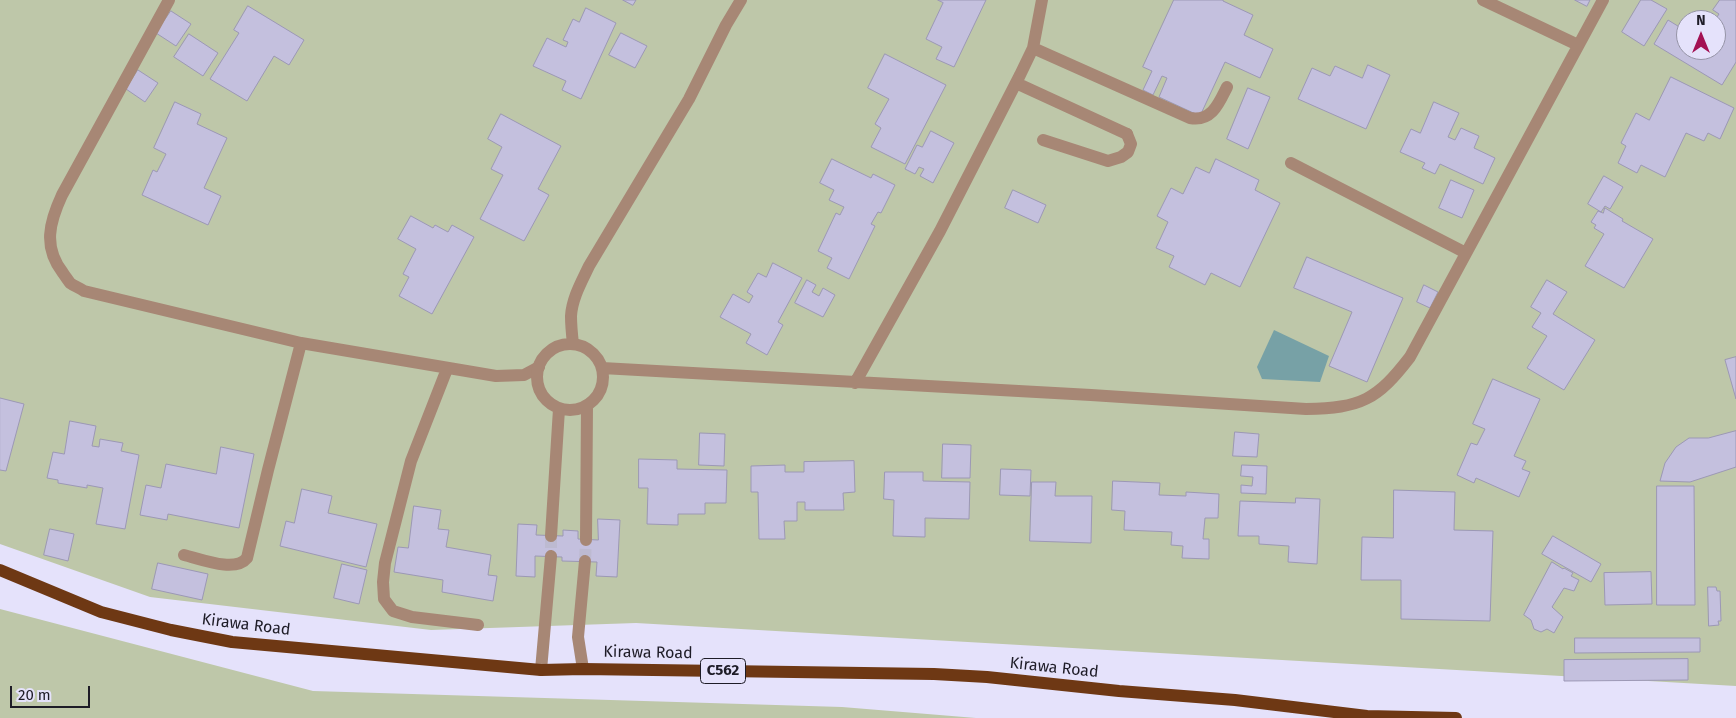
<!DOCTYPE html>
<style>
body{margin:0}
#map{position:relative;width:1736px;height:718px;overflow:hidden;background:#e5e2fb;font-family:"Fira Sans",sans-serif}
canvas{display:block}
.north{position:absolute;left:1676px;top:10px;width:50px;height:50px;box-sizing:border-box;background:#e5e2fb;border:1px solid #9593a6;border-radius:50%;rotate:0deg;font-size:14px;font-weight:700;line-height:20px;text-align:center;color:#1e1c27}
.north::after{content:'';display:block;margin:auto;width:18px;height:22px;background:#a31153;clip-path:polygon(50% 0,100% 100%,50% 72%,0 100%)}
.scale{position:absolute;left:10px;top:686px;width:80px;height:22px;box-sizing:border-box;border:2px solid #1e1c27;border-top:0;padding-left:6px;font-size:15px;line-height:18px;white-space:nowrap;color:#1e1c27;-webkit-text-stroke:4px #e5e2fb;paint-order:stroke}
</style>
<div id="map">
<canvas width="1736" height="718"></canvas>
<div class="north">N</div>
<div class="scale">20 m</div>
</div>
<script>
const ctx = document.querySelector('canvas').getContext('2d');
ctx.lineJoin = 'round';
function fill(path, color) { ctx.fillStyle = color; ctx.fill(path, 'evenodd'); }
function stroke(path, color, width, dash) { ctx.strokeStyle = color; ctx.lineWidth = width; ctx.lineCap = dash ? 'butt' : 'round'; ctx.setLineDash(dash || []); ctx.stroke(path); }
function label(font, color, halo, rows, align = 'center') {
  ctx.font = font + ' "Fira Sans",sans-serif'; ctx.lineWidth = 5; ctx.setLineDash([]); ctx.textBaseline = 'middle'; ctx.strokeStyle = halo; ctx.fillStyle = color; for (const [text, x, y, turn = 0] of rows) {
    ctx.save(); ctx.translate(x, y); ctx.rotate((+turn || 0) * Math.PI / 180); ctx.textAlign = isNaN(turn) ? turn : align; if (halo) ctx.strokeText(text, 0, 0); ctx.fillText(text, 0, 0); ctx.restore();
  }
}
const green = new Path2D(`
 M0,0H1736V686L636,623L431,630L150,597L0,544ZM1686,20H1716V50H1686Z
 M0,609L313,691L842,707L976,718H0Z`);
const water = new Path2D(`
 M1274,330L1329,356L1320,382L1262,379L1257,367Z`);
const building = new Path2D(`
 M623,0H636L633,5Z
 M938,0H986L954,67L936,59L942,47L926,39L943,3Z
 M1174,0H1223V1L1253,15L1244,35L1273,49L1260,78L1225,62L1200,116L1159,97L1167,78L1162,76L1153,95L1143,90L1152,71L1143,67Z
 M1575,0H1590L1587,6Z
 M1641,0H1651L1667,9L1644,46L1622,32Z
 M1720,0H1736V62L1722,85L1654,44L1668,20L1686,31V50H1716L1715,20L1719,14L1713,10Z
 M248,6L304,40L289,65L274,56L247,101L210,79L239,33L234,30Z
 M586,8L616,23L581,99L562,90L566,81L533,66L547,38L566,47L568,42L563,40L573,19L579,22Z
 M171,11L191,24L176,46L156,33Z
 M621,33L647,46L635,68L609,55Z
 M189,34L218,53L203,76L174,57Z
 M885,54L946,85L905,164L871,147L881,128L875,124L889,99L868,88Z
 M1368,65L1390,75L1366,129L1298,99L1312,68L1330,76L1335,66L1362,78Z
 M138,70L158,83L145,102L126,89Z
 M1671,77L1734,108L1720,139L1708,133L1704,141L1686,133L1665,177L1641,165L1637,173L1618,163L1626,146L1621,143L1636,113L1649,120Z
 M1248,88L1270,97L1248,149L1227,139Z
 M175,102L201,114L197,124L227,138L204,188L221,196L208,225L142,195L153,170L157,172L166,154L154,148Z
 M1434,102L1459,113L1448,137L1455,140L1461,128L1479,136L1474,148L1495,158L1483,184L1440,164L1435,174L1422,168L1425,163L1400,152L1411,129L1420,133Z
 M501,114L561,146L538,189L549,195L524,241L480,219L503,175L491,169L502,147L488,139Z
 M931,131L954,143L933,183L920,176L924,169L919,167L915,174L905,169L917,145L922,147Z
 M832,159L871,178L873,174L895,185L881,213L878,212L871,224L875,226L849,279L827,268L832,258L818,251L836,213L840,215L844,207L829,200L834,190L820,183Z
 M1216,159L1259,180L1255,190L1280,203L1240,287L1211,273L1205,285L1169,267L1174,256L1156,248L1168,222L1157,216L1171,188L1183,194L1196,167L1209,173Z
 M1604,176L1623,187L1610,209L1605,206L1601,212L1588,204Z
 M1451,180L1474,190L1462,218L1439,208Z
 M1013,190L1046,205L1038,223L1005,208Z
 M1605,208L1623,219L1622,221L1653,239L1624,288L1585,266L1604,234L1594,228L1596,225L1591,222L1598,211L1603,213Z
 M411,216L433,228L435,225L448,232L452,225L474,237L432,314L399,296L409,277L403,274L416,249L398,239Z
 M1307,257L1403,298L1367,382L1329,366L1352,312L1294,288Z
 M773,263L802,278L778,322L783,325L767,355L746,343L751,334L720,317L733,294L749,303L753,296L747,292L758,273L766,277Z
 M807,280L816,285L812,292L819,296L823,288L835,295L823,317L795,303Z
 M1547,280L1567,292L1553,314L1595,340L1564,390L1527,368L1547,336L1532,327L1541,313L1531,307Z
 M1424,285L1438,292L1430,308L1417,302Z
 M1736,357V399L1725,360Z
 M1493,379L1540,399L1514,456L1526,461L1522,469L1530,472L1519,497L1476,478L1474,483L1457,475L1471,443L1477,445L1485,429L1473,424Z
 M0,398L24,404L6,471L0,470Z
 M70,421L96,426L92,446L99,447L100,439L123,443L121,451L139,455L125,529L96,524L103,488L87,485V488L58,483V480L47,478L53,452L64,454Z
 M1736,431V467L1690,482L1660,481L1665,463L1676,447L1689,438H1708Z
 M1235,432L1259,434L1257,457L1233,456Z
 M700,433L725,434L724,466L699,465Z
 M943,444L971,445L970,478H942Z
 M221,447L254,454L239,528L168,514L167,520L140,515L146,485L161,488L166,464L216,474Z
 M639,459L677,460V469L727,470L726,503H705V514H678V525L647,524L648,488H639Z
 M854,461L855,492L843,493L844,510H805V502H797V521H784L785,539H759L758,492H751V466L785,465V472H804V462Z
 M1242,465L1267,466L1266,494L1241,493V485L1252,486L1253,477L1241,476Z
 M1001,469L1031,470L1030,496L1000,495Z
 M885,472H923V481L970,482L969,519L925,518V537L893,536L894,500L884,499Z
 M1113,481L1160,483L1159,495L1186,496V492L1219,494L1218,518H1205L1203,539H1209V559L1182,558L1183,546L1171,545L1172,532L1124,530L1125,511L1112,510Z
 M1032,482H1056L1055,496H1092L1091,543L1030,541Z
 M1657,486H1694L1695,605H1657Z
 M302,489L332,496L328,513L377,524L366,567L280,546L286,521L294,523Z
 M1394,490L1455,492L1454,530L1493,531L1490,621L1401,619V580H1361L1362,537L1393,538Z
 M1296,498L1320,499L1317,564L1288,562L1289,546L1259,544V536H1238L1240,501L1295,503Z
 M414,506L441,510L438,529L449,530L446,547L491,555L488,575L497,576L493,601L442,592L443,580L394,572L398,547L408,548Z
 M598,519L620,520L617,577L596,576L597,562L562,561V557L535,556V577L516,576L518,524L537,525L536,535L563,536V530L578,531V539L598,540Z
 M50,529L74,534L68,561L44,555Z
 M1553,536L1601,564L1591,582L1542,554Z
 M1552,562L1563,569L1564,568L1573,573L1571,576L1579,580L1574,591L1564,588L1552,607L1563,617L1554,633L1547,629L1541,632L1534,629L1531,620L1524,615Z
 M158,563L208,574L202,600L152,589Z
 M342,564L367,570L359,604L334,598Z
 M1651,572L1652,604L1605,605L1604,573Z
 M1708,587H1716L1717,591H1720L1721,621H1718L1719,625L1709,626Z
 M1575,638H1700V652L1575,653Z
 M1688,659V680L1564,681V660Z`);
const streetTunnel = new Path2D(`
 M551,536V556
 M585,561L586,540`);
const lane = new Path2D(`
 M169,0L62,195C49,223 43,247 63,273C65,276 68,280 70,283C74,286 80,288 84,291L301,343L496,376L524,375L539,367
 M1043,140L1108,161L1121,157L1128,152L1131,144L1127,134
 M447,369L411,461L385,563L383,582L384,599L393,611L412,617L478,625
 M184,555C201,559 235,573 247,558L268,470L301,343`);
const street = new Path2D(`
 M1483,0L1578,45
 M1033,48L1190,118C1212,122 1219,103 1227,87
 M1016,83L1127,134
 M1291,163L1466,253
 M573,344C572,335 571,325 571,316C572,298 582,281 589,266L689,99L726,25L741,0
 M537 377a33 33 0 1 1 66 0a33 33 0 1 1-66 0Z
 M602,368L1091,395L1306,409C1361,408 1377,400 1410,357L1603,0
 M855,383L940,231L1020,75L1033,48L1042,0
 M551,536L559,409
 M586,540L587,406
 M583,669L578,637L585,561
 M541,670L551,556`);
const primary = new Path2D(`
 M0,570L101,612L171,630L232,642L541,670L583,669L934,674L987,677L1119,691L1235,700L1367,716L1456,718`);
const shields = [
 [723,671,45]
];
const shieldNames = [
 ["C562",723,671]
];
const streetNames = [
 ["Kirawa Road",246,625,7],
 ["Kirawa Road",648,653,1],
 ["Kirawa Road",1054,668,6]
];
fill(green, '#bec7a9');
fill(water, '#77a1a6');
fill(building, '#c4c0de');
stroke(building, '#9c98b5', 1);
stroke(streetTunnel, '#bdbad1', 12, [12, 6]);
stroke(lane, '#a78775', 12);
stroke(street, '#a78775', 12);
stroke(primary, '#6e3814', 12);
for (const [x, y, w] of shields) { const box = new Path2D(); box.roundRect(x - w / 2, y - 12.5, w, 25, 4); ctx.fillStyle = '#e5e2fb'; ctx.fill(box); stroke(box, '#1e1c27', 1); }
label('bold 15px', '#1e1c27', null, shieldNames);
label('16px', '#1e1c27', '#e5e2fb', streetNames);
</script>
